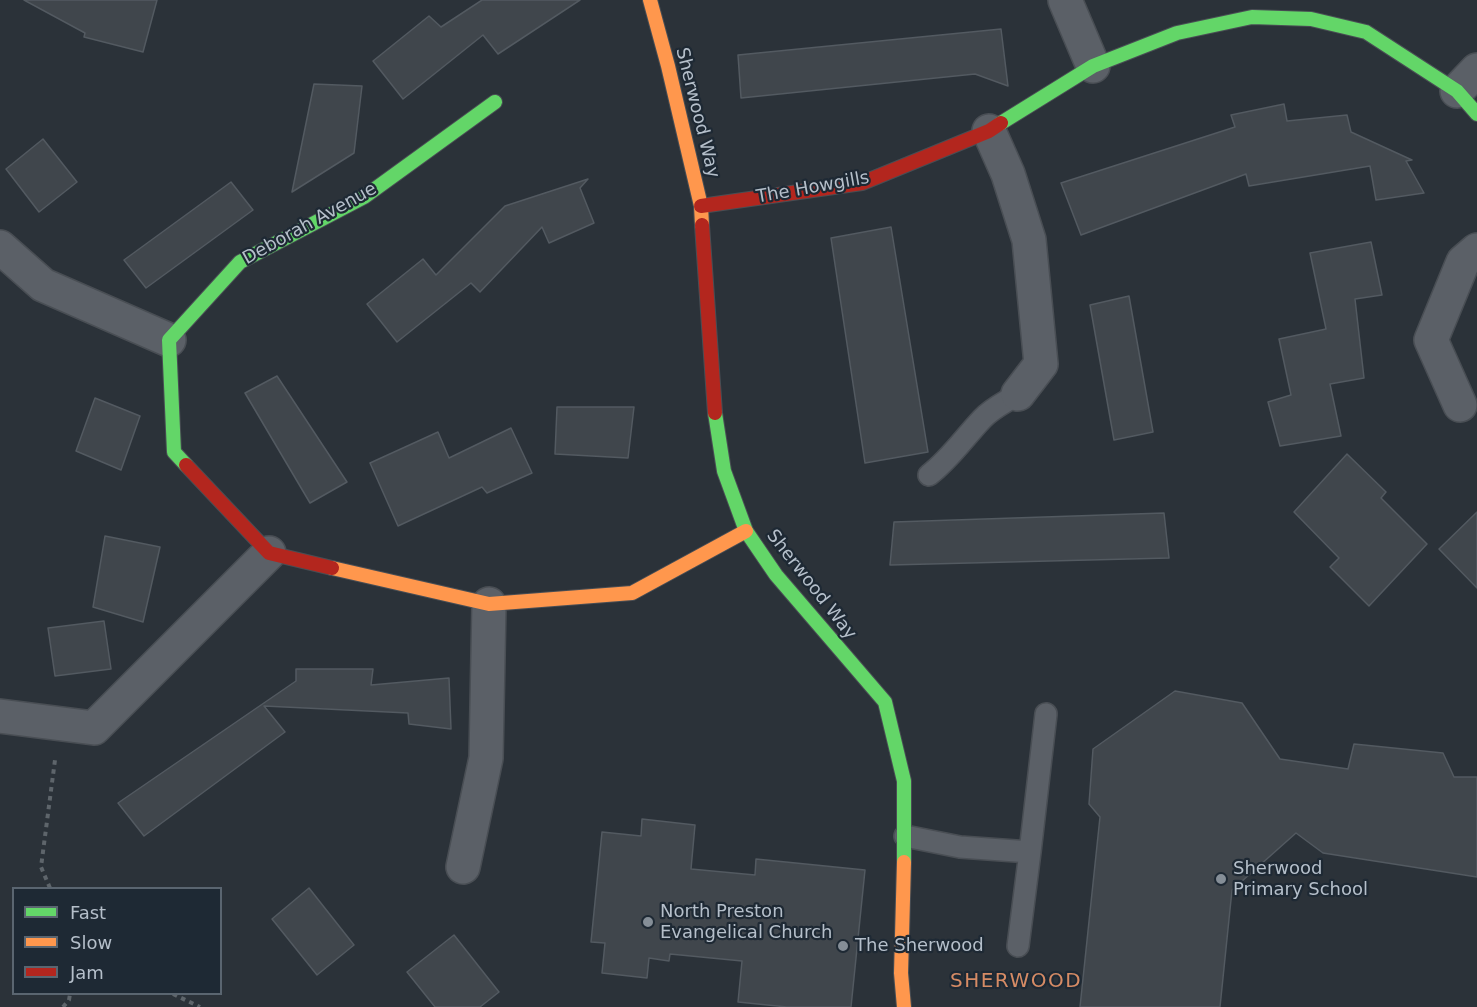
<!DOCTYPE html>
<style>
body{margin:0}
#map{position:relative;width:1477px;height:1007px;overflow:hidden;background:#2b3239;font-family:"DejaVu Sans",sans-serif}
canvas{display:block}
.legend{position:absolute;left:12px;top:887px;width:210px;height:108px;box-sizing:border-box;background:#1e2934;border:2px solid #5a6570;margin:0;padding:8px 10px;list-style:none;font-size:18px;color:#b5bfca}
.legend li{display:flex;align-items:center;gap:12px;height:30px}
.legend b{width:30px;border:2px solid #5a6570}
</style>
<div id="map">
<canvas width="1477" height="1007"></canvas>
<ul class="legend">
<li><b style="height:8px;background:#63d668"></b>Fast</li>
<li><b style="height:8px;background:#ff974d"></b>Slow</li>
<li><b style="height:8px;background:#b3261e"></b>Jam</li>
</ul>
</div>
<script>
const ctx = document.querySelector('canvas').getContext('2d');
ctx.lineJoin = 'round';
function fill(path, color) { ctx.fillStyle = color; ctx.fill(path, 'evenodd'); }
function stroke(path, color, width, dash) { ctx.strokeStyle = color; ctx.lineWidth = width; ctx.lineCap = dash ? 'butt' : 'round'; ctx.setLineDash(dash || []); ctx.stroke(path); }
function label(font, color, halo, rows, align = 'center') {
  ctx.font = font + ' "DejaVu Sans",sans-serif'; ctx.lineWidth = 4.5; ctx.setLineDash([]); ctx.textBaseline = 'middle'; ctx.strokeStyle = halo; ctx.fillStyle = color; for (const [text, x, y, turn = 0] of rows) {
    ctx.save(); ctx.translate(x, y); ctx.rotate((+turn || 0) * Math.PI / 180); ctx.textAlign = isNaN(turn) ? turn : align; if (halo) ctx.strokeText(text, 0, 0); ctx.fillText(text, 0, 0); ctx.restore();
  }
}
const building = new Path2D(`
 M24,0H157L143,52L84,37L85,33Z
 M482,0H580L498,54L483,35L403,99L373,61L429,16L441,27Z
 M1001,29L1008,86L975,74L741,98L738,55Z
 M314,84L362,86L354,153L292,192Z
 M1284,104L1287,121L1347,115L1351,132L1412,160L1406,161L1424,193L1376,200L1370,166L1249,186L1246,174L1081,235L1061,183L1235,127L1231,115Z
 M43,139L77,182L39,212L6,169Z
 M588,179L580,188L594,223L549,243L542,227L480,292L471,283L397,342L367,304L423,259L436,275L505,206Z
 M231,182L253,210L146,288L124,260Z
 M891,227L928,452L865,463L831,238Z
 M1371,242L1382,295L1355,299L1364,378L1330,384L1341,436L1280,446L1268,402L1291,395L1279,339L1326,329L1310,253Z
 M1129,296L1153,432L1114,440L1090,305Z
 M277,376L347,482L310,503L245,393Z
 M95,398L140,416L121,470L76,451Z
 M557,407H634L628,458L555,454Z
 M511,428L532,473L487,493L482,487L398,526L370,463L438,432L449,458Z
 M1347,454L1386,492L1381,498L1427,544L1369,606L1330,567L1339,558L1294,512Z
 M1477,512V588L1439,549Z
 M1164,513L1169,558L890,565L894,522Z
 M105,536L160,547L143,622L93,607Z
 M104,621L111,669L55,676L48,628Z
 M296,669H373L371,685L449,678L451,729L409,724L408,713L264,706L285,732L144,836L118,803L296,681Z
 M1175,691L1242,703L1280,759L1348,769L1354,744L1443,753L1454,777H1477V877L1323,853L1296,833L1232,890L1220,1007H1080L1100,817L1089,804L1093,749Z
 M642,819L695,825L691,869L755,875L756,859L865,870L851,1007H787L738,1002L742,961L670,954L669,961L649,958L647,978L602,973L605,943L591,942L602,832L641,836Z
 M309,888L354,945L317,975L272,919Z
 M454,935L499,992L480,1007H435L407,972Z`);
const path = new Path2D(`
 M50,888L41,867L55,760
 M173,994L200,1007
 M63,1007L69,1000L70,994`);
const lane = new Path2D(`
 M929,475C950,459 964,438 982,419C992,408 1006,402 1018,394
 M905,836L960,847L1030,852L1018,946
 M1030,852L1046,714`);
const street = new Path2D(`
 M1065,0L1093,66
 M1457,91L1477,70
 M989,131L1008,174L1029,240L1041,364L1018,394
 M0,247L43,285L169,340
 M1460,405L1431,340L1463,262L1477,250
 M0,716L94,728L269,553
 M463,867L486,758L489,604`);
const fast = new Path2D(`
 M1001,123L1093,66L1177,33L1252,17L1311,19L1366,32L1457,91L1477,114
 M715,413L724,471L746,531L776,575L885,702L904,781V862
 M186,465L174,452L169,340L240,262L364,197L495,102`);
const slow = new Path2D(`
 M650,0L668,66L701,206L702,225
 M332,568L489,604L632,593L746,531
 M904,1007L901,973L904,862`);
const jam = new Path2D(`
 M701,206L862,183L989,131L1001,123
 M702,225L715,413
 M186,465L269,553L332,568`);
const markers = [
 [1221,879,6,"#858e97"],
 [648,922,6,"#858e97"],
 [843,946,6,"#858e97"]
];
const streetNames = [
 ["Sherwood Way",697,113,76],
 ["The Howgills",813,188,-10],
 ["Deborah Avenue",310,224,-29],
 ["Sherwood Way",811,585,52]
];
const poiNames = [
 ["Sherwood",1233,869],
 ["Primary School",1233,890],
 ["North Preston",660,912],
 ["Evangelical Church",660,933],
 ["The Sherwood",855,946]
];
const neighbourhoodNames = [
 ["SHERWOOD",1016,982]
];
fill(building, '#40464c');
stroke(building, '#535a61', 1.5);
stroke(lane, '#494e54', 24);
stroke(street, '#494e54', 36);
stroke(fast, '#494e54', 16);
stroke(slow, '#494e54', 16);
stroke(jam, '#494e54', 16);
stroke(path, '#5e656b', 4, [4.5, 4.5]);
stroke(lane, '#5b6067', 21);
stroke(street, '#5b6067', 33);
stroke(fast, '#63d668', 14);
stroke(slow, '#ff974d', 14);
stroke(jam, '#b3261e', 14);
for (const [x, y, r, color] of markers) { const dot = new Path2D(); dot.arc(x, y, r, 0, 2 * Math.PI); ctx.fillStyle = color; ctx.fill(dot); stroke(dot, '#1e2934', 2); }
label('18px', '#b5bfca', '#1e2934', streetNames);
label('18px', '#b5bfca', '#1e2934', poiNames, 'left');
ctx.letterSpacing = '1.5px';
label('20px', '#d58b65', '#1e2934', neighbourhoodNames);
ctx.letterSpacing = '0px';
</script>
